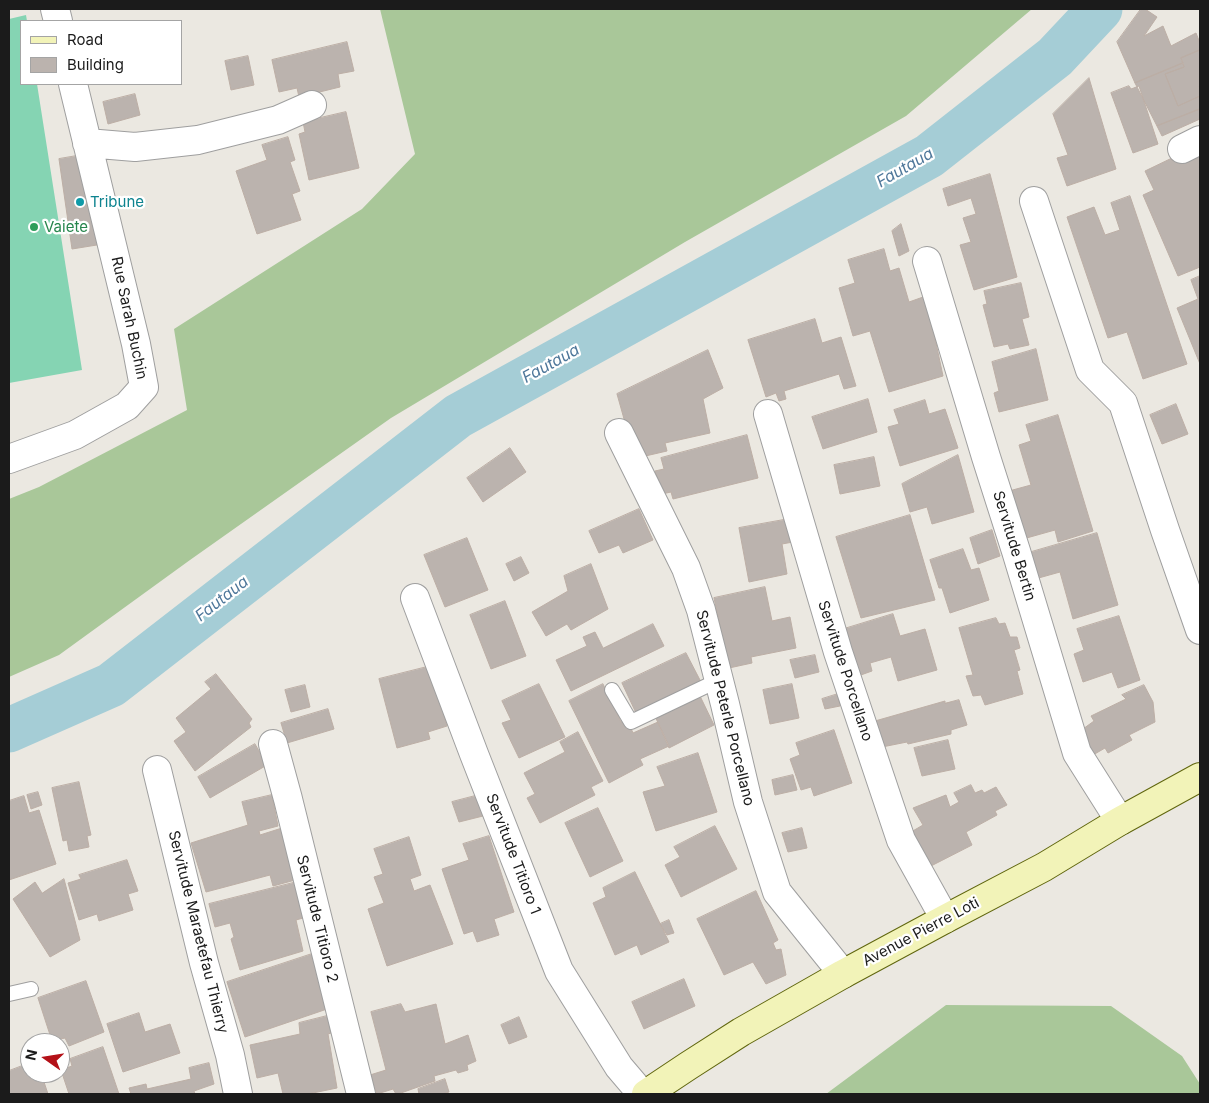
<!DOCTYPE html>
<style>
body{margin:0}
#map{position:relative;width:1209px;height:1103px;overflow:hidden;background:#ebe8e1;font-family:Inter,sans-serif}
canvas{display:block}
.frame{position:absolute;inset:0;border:10px solid #1b1b1b;pointer-events:none}
.legend{position:absolute;left:20px;top:20px;width:162px;height:65px;box-sizing:border-box;background:#fff;border:1px solid #a4a4a4;margin:0;padding:6px 9px;list-style:none;font-size:15px;color:#1b1b1b}
.legend li{display:flex;align-items:center;gap:10px;height:25px}
.legend b{width:25px;border:1px solid #a4a4a4}
.north{position:absolute;left:20px;top:1033px;width:50px;height:50px;box-sizing:border-box;background:#fff;border:1px solid #a4a4a4;border-radius:50%;rotate:283deg;font-size:14px;font-weight:700;line-height:20px;text-align:center;color:#1b1b1b}
.north::after{content:'';display:block;margin:auto;width:18px;height:22px;background:#b41118;clip-path:polygon(50% 0,100% 100%,50% 72%,0 100%)}
</style>
<div id="map">
<canvas width="1209" height="1103"></canvas>
<div class="frame"></div>
<ul class="legend">
<li><b style="height:6px;background:#f2f3b8"></b>Road</li>
<li><b style="height:14px;background:#bbb3ae"></b>Building</li>
</ul>
<div class="north">N</div>
</div>
<script>
const ctx = document.querySelector('canvas').getContext('2d');
ctx.lineJoin = 'round';
function fill(path, color) { ctx.fillStyle = color; ctx.fill(path, 'evenodd'); }
function stroke(path, color, width, dash) { ctx.strokeStyle = color; ctx.lineWidth = width; ctx.lineCap = dash ? 'butt' : 'round'; ctx.setLineDash(dash || []); ctx.stroke(path); }
function label(font, color, halo, rows, align = 'center') {
  ctx.font = font + ' Inter,sans-serif'; ctx.lineWidth = 4.5; ctx.setLineDash([]); ctx.textBaseline = 'middle'; ctx.strokeStyle = halo; ctx.fillStyle = color; for (const [text, x, y, turn = 0] of rows) {
    ctx.save(); ctx.translate(x, y); ctx.rotate((+turn || 0) * Math.PI / 180); ctx.textAlign = isNaN(turn) ? turn : align; if (halo) ctx.strokeText(text, 0, 0); ctx.fillText(text, 0, 0); ctx.restore();
  }
}
const forest = new Path2D(`
 M380,9H1032L906,116L685,242L391,418L190,560L59,655L9,677V499L39,487L187,410L174,329L362,209L415,154Z
 M946,1005L1111,1006L1182,1056L1200,1084V1094H826Z`);
const pitch = new Path2D(`
 M26,15L27,21H21V84H37L82,370L9,383V19Z`);
const river = new Path2D(`
 M9,730L111,685L458,416L929,156L1055,57L1100,9`);
const building = new Path2D(`
 M1141,9H1145L1157,17L1144,36L1163,26L1171,46L1196,33L1200,43V50L1181,58L1183,63L1135,83L1117,42Z
 M347,42L354,71L338,74L340,87L299,97L297,88L279,92L272,60Z
 M1200,50V86H1199L1200,89V96L1178,106L1165,74L1184,67L1181,58Z
 M248,56L254,85L231,90L225,61Z
 M1183,63L1184,67L1165,74L1178,106L1200,96V109L1157,126L1135,83Z
 M1089,78L1116,169L1067,186L1057,158L1068,155L1053,114Z
 M1129,86L1131,89L1139,86L1158,144L1133,153L1111,93Z
 M135,94L140,115L108,124L103,102Z
 M1200,109V119L1162,136L1157,126Z
 M346,112L359,168L309,180L299,134L305,132L303,122Z
 M288,137L295,160L290,162L300,191L292,194L301,220L257,234L236,171L267,160L262,145Z
 M1200,147V267L1178,276L1143,195L1154,190L1145,171L1172,158V160Z
 M88,154L103,244L72,249L59,159Z
 M990,174L1017,277L974,290L960,245L971,242L963,218L976,214L971,198L948,206L943,189Z
 M1130,196L1187,364L1143,379L1127,332L1108,338L1067,217L1094,207L1105,235L1120,230L1111,203Z
 M901,224L909,251L899,256L892,231Z
 M884,249L890,271L899,268L909,302L926,296L943,376L889,392L870,331L853,336L839,288L855,283L848,260Z
 M1200,276V364L1177,308L1198,299L1191,280Z
 M1021,283L1029,317L1022,319L1029,345L1010,349L1008,344L994,347L983,305L987,304L984,291Z
 M815,319L822,343L841,337L856,386L844,389L839,374L784,391L786,399L779,401L776,393L766,397L748,340Z
 M1036,349L1048,400L999,412L994,393L999,391L992,362Z
 M708,350L723,388L703,399L710,433L665,443L667,451L641,457L638,440L626,426L617,394Z
 M868,399L877,432L823,449L812,417Z
 M925,400L929,414L945,409L958,448L900,466L888,427L899,424L894,410Z
 M1176,404L1188,434L1162,444L1150,415Z
 M1058,415L1093,531L1058,542L1055,530L1023,539L1009,491L1031,485L1019,445L1031,441L1026,425Z
 M747,435L758,478L673,499L671,492L662,494L655,471L664,469L661,458Z
 M510,448L526,472L483,502L467,478Z
 M958,455L974,512L932,524L927,507L910,512L902,484Z
 M874,457L880,486L840,494L834,465Z
 M639,509L653,540L623,553L619,545L599,553L589,531Z
 M910,515L935,600L861,618L836,537Z
 M789,519L793,542L782,544L787,574L749,582L739,528Z
 M992,530L1000,556L978,564L970,538Z
 M1097,533L1118,605L1073,619L1060,572L1035,579L1028,553Z
 M467,538L488,590L445,607L424,555Z
 M963,549L971,570L979,568L989,600L950,613L942,588H939L930,560Z
 M521,557L529,573L514,581L506,564Z
 M591,564L608,609L571,630L567,624L546,636L532,612L568,591L564,576Z
 M765,587L772,621L790,617L796,648L751,657L752,663L729,668L714,598Z
 M505,601L526,656L491,669L470,615Z
 M893,614L900,636L925,629L937,670L898,681L891,657L870,663L872,671L858,676L844,629Z
 M1119,616L1140,680L1118,688L1112,672L1083,682L1074,654L1084,650L1077,629Z
 M996,618L999,624L1005,623L1010,637H1017L1020,648L1014,650L1020,670L1017,671L1023,694L985,705L981,695L973,696L966,676L973,675L959,628Z
 M653,624L664,646L571,691L556,660L587,646L583,637L595,632L603,648Z
 M686,653L701,682L636,713L622,683Z
 M815,655L819,672L795,678L790,660Z
 M431,666L447,726L428,732L430,739L397,748L379,679Z
 M216,674L252,719L249,723L251,727L195,771L174,741L186,732L176,718L211,689L205,682Z
 M539,684L565,737L519,758L502,723L511,720L502,701Z
 M603,684L621,722L627,719L633,733L658,722L669,746L640,759L643,765L609,783L569,701Z
 M792,684L799,718L770,724L763,690Z
 M305,685L310,707L291,712L285,690Z
 M1144,685L1153,702L1155,722L1129,735L1132,740L1108,753L1105,748L1093,755L1083,729L1094,721L1091,716L1126,699L1122,695Z
 M838,694L840,706L825,709L822,699Z
 M700,696L714,725L669,748L655,716Z
 M959,700L967,725L951,730V734L908,744L907,742L882,747L875,721L945,701V703Z
 M328,709L334,729L287,743L281,723Z
 M834,730L852,783L814,796L811,787L801,790L790,759L800,755L796,743Z
 M578,732L603,781L591,787L595,795L540,823L527,798L535,794L524,773L565,752L560,742Z
 M948,740L955,769L922,776L914,748Z
 M255,744L267,765L210,798L198,777Z
 M698,753L717,812L656,831L643,792L665,786L657,767Z
 M793,775L797,790L775,795L772,780Z
 M79,782L91,835L87,836L89,847L69,851L67,840L63,841L52,788Z
 M971,785L975,793L982,790L984,793L996,787L1007,805L995,811L997,815L966,832L972,845L929,867L911,832L923,825L913,808L946,795L950,807L959,802L954,793Z
 M38,792L42,805L31,809L27,795Z
 M272,795L278,826L259,831L260,835L282,828L299,879L273,886L270,875L206,892L191,843L248,825L242,802Z
 M479,795L487,815L459,822L452,802Z
 M24,796L29,813L39,810L56,864L9,880V801Z
 M598,808L623,861L590,877L565,823Z
 M715,826L737,869L681,897L665,865L680,857L674,847Z
 M802,828L807,848L788,852L782,833Z
 M489,836L514,912L494,919L499,935L477,942L473,931L464,934L442,869L469,860L463,844Z
 M409,837L421,875L410,879L414,891L430,885L453,944L387,966L368,909L384,903L374,877L383,874L374,849Z
 M127,860L138,891L128,894L133,910L99,921L97,914L79,920L68,883L81,879L79,875Z
 M635,872L669,942L641,955L637,945L615,955L593,903L606,897L603,888Z
 M64,879L80,940L50,957L13,899L35,882L42,893Z
 M301,881L310,916L296,920L303,951L240,970L231,939L234,937L230,923L215,927L209,904Z
 M756,891L778,940L773,943L776,950L781,949L786,975L766,984L753,962L724,975L697,919Z
 M669,920L674,933L667,935L660,924Z
 M318,952L333,1007L245,1037L227,982Z
 M684,979L695,1006L644,1029L632,1002Z
 M86,981L104,1032L69,1046L65,1038L52,1041L38,998Z
 M401,1004L405,1012L436,1004L445,1044L468,1035L476,1061L467,1065L468,1070L458,1073L456,1070L434,1076L435,1081L398,1094H396L393,1089L377,1094L370,1075L386,1070L371,1012Z
 M139,1013L145,1032L170,1024L180,1053L123,1072L107,1024Z
 M331,1015L334,1032L328,1034L337,1088L308,1094H283L278,1073L257,1078L250,1045L300,1034L299,1023Z
 M519,1017L527,1037L509,1044L501,1025Z
 M103,1047L119,1094H69L61,1070L72,1066L70,1059Z
 M30,1063V1073H41L48,1094H9V1071Z
 M209,1063L214,1084L194,1091L195,1094H131L129,1088L146,1084L147,1089L191,1079L189,1068Z
 M445,1079L449,1092L442,1094H419L418,1089Z`);
const service = new Path2D(`
 M612,690L631,722L719,680
 M9,994L31,989`);
const minor = new Path2D(`
 M55,9L58,21
 M87,143L135,147L198,140L278,120L312,105
 M1182,149L1200,140
 M1034,201L1090,370L1123,403L1165,530L1200,630
 M927,261L986,457L1016,551L1077,753L1120,821
 M768,414L838,652L901,840L945,919
 M619,433L686,568L701,610L725,704L748,802L777,892L843,974
 M9,459L75,435L127,406L144,387L136,344L73,84
 M415,598L474,754L559,971L619,1067L642,1094
 M273,744L288,799L361,1094
 M157,770L204,963L230,1055L238,1094`);
const secondary = new Path2D(`
 M646,1094L688,1066L741,1032L843,974L945,919L1044,867L1120,821L1200,777`);
const markers = [
 [80,202,5,"#0f9aa8"],
 [34,227,5,"#2e9e5b"]
];
const cultureNames = [
 ["Tribune",90,202]
];
const leisureNames = [
 ["Vaiete",44,227]
];
const streetNames = [
 ["Rue Sarah Buchin",129,318,78],
 ["Servitude Bertin",1014,546,73],
 ["Servitude Porcellano",845,671,72],
 ["Servitude Peterle Porcellano",725,708,76],
 ["Servitude Titioro 1",513,854,69],
 ["Servitude Titioro 2",317,919,76],
 ["Servitude Maraetefau Thierry",198,932,76],
 ["Avenue Pierre Loti",921,932,-28]
];
const waterNames = [
 ["Fautaua",905,168,-30],
 ["Fautaua",551,364,-29],
 ["Fautaua",222,599,-38]
];
fill(forest, '#a9c799');
fill(pitch, '#85d4b3');
stroke(river, '#a5cdd6', 45);
fill(building, '#bbb3ae');
stroke(building, '#bcaea5', 1);
stroke(service, '#9f9f9f', 16);
stroke(minor, '#9f9f9f', 30);
stroke(secondary, '#60660e', 30);
stroke(service, '#fff', 14);
stroke(minor, '#fff', 28);
stroke(secondary, '#f2f3b8', 28);
for (const [x, y, r, color] of markers) { const dot = new Path2D(); dot.arc(x, y, r, 0, 2 * Math.PI); ctx.fillStyle = color; ctx.fill(dot); stroke(dot, '#fff', 2); }
label('15px', '#0d838f', '#fff', cultureNames, 'left');
label('15px', '#27864d', '#fff', leisureNames, 'left');
label('15px', '#1b1b1b', '#fff', streetNames);
label('italic 16px', '#4e779a', '#fff', waterNames);
</script>
